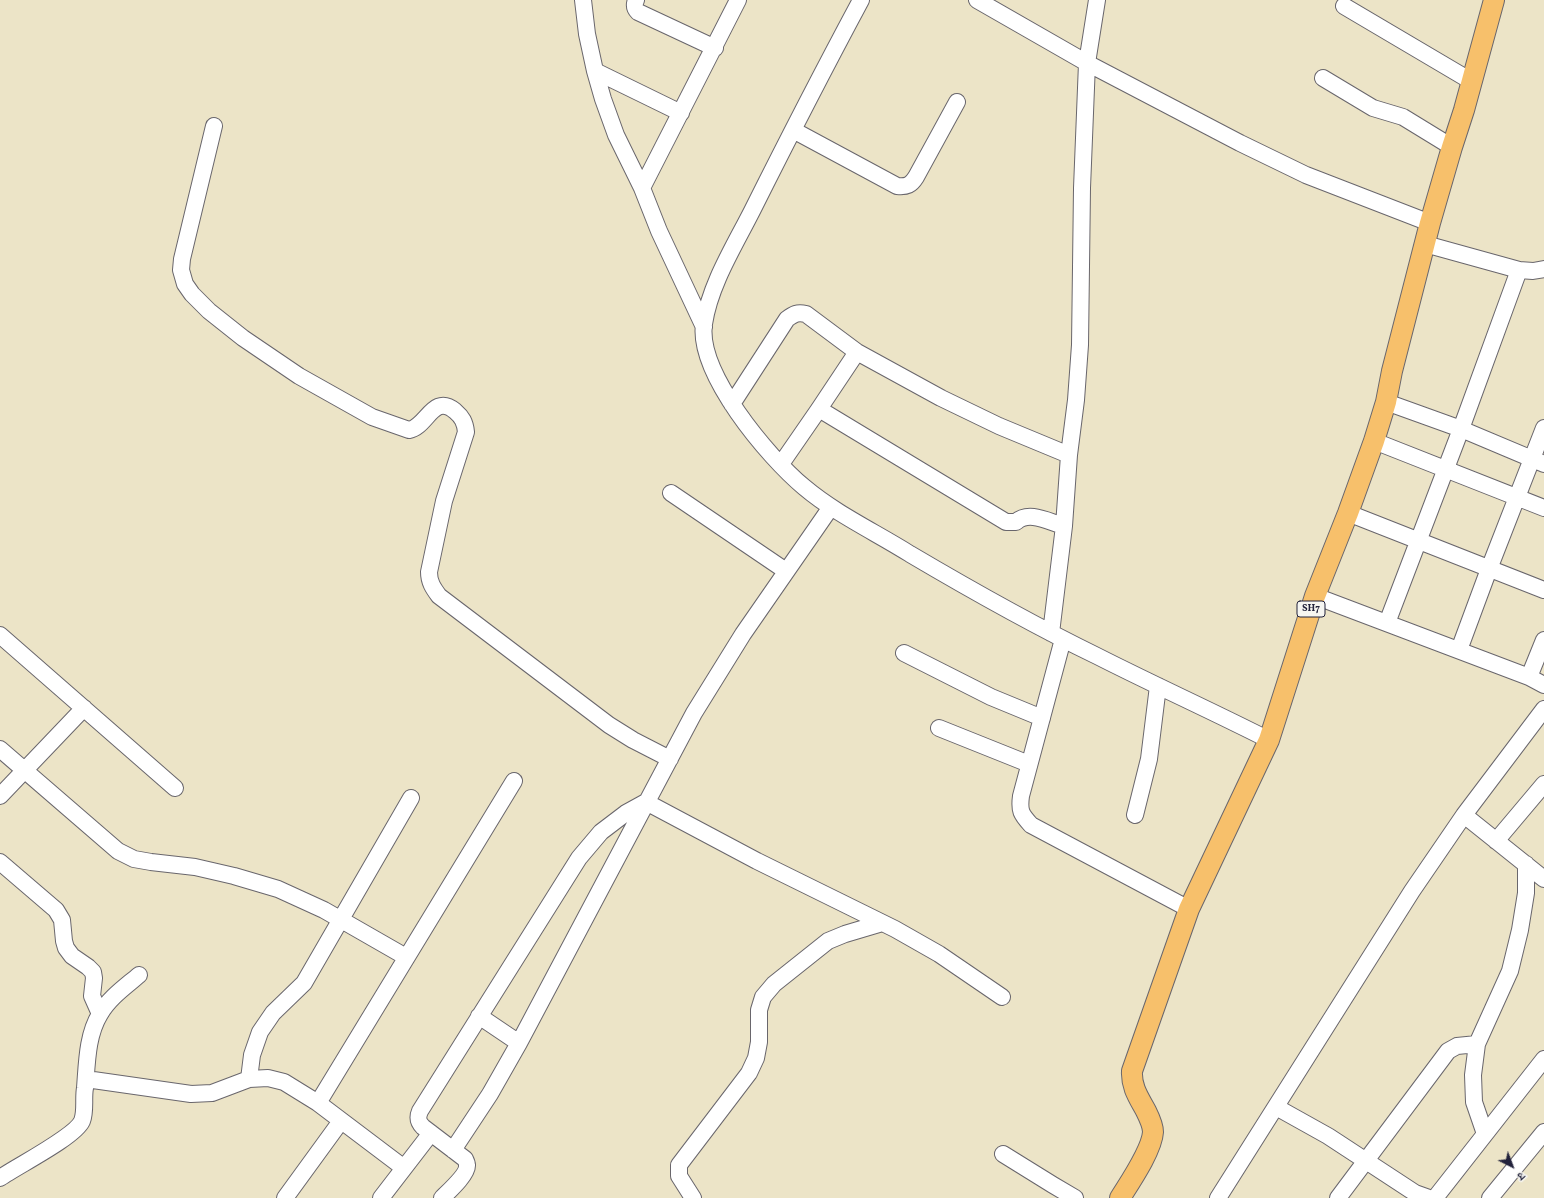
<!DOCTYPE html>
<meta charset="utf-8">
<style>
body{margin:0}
#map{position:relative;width:1544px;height:1198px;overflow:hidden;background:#ece4c7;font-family:Vollkorn,"Noto Serif Devanagari",serif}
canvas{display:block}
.north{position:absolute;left:1492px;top:1146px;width:40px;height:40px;-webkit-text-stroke:3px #f6f6f2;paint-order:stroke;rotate:138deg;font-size:11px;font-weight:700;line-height:16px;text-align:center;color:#22223b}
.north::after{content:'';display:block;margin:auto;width:14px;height:18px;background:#22223b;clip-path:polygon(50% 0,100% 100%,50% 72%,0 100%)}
</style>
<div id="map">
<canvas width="1544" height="1198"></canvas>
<div class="north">उ</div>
</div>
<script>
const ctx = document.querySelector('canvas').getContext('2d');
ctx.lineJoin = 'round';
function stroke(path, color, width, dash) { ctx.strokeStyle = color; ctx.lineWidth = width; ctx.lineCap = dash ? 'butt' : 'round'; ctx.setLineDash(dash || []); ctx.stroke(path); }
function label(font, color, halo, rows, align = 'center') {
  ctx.font = font + ' Vollkorn,serif'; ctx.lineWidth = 3; ctx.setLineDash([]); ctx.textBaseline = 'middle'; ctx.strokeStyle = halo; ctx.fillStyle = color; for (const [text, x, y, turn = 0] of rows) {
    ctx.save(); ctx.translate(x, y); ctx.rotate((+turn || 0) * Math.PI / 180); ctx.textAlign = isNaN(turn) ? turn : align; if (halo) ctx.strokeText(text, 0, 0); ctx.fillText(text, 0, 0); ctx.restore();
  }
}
const minor = new Path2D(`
 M583,0L587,34L595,71L603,99L616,135L642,188L659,231L704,327
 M636,0C634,5 634,8 638,12L715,48
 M861,0C824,69 788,139 753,209C735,245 710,284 704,324C697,373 768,457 804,487C836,514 875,532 910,554C971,590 1033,625 1097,656C1154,685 1212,711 1269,740
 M977,0L1087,63L1240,143L1306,175L1430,223
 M1344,6L1471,81
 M595,71L681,113
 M1323,78L1373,108L1403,117L1452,147
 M214,126L182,259L181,270L185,284L192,294L209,311L243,338L299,376L372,417L409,430C427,427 433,393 455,411C462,417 465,422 466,432L444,501L429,572C429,582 433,588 439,596L609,725L633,740L670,759
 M793,130L897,186C907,187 911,185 916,177L957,102
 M642,188L738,0
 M1425,244L1519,270L1533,271L1544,269
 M1386,402L1461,429L1544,464
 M732,404L787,319C794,314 797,312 806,314L857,352L941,398L999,426L1069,455
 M819,409L1006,522H1016C1029,510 1049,522 1064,526
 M1374,441L1544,508
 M781,464L819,409L857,352
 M671,493L786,571
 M1348,513L1544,590
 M1315,596L1529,677L1544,685
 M1387,623L1461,429L1519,270
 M1051,633L1064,526L1069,455L1076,400L1080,345L1082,188L1087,63L1097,0
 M0,635L175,788
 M1063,639L1021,796C1019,811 1021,814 1031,825L1189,909
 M1459,650L1489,569L1544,428
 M904,653L991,697L1042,718
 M1529,677L1544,640
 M939,728L1029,764
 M0,749L118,851L134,859L151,862L195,867L234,876L278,889L324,910L406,957
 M0,796L84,708
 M1135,815L1149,759L1158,686
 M1464,815L1544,879
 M1496,841L1544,784
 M0,862L56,910L62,920L64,941L66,948L72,956L88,967L93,972L94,978L92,996L100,1014
 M479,1016L519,1043
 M86,1079L191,1094L212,1093L249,1079L268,1078L284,1082L318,1103L404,1168
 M249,1079L252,1055L260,1032L273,1013L304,983L411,798
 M318,1103L514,781
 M1276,1107L1328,1136L1415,1193L1429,1198
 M1485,1134L1474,1102L1473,1075L1477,1044L1510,971L1520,930L1526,893V864
 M453,1150L490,1094L519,1043L694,713L743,634L831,507
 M1003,1154L1053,1185L1075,1198
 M0,1178C17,1166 75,1137 82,1121C86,1111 83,1098 85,1088C87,1063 87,1035 100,1014C109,998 125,987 139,975
 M285,1198L341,1121
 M381,1198L431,1133
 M442,1198C448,1192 468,1174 467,1165C467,1163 466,1161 465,1159L423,1127C418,1122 417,1118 420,1111L579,858L601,832L626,813L646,802L757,861L895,929L939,954L1002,997
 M693,1198L679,1176V1165L749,1073L756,1058L759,1042V1010L763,997L774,984L828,941L845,934L882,923
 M1218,1198L1412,891L1464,815L1544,709
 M1338,1198L1448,1051L1457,1046L1477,1044
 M1435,1198L1544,1059
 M1490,1198L1544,1132`);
const major = new Path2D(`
 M1120,1198C1130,1182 1152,1150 1153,1132C1153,1125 1149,1117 1146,1111C1139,1098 1131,1087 1132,1071L1189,909L1269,740L1315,596L1348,513L1374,441L1386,402L1392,371L1430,223L1452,147L1464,110L1494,0`);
const shields = [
 [1311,609,28]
];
const shieldNames = [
 ["SH7",1311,609]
];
stroke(minor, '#69666c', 18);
stroke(major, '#69666c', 22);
stroke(minor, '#fff', 16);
stroke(major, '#f7c06b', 20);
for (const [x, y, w] of shields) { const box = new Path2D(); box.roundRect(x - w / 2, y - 8, w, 16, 3); ctx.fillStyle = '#f6f6f2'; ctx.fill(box); stroke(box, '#22223b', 1); }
label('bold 10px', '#22223b', null, shieldNames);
</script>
